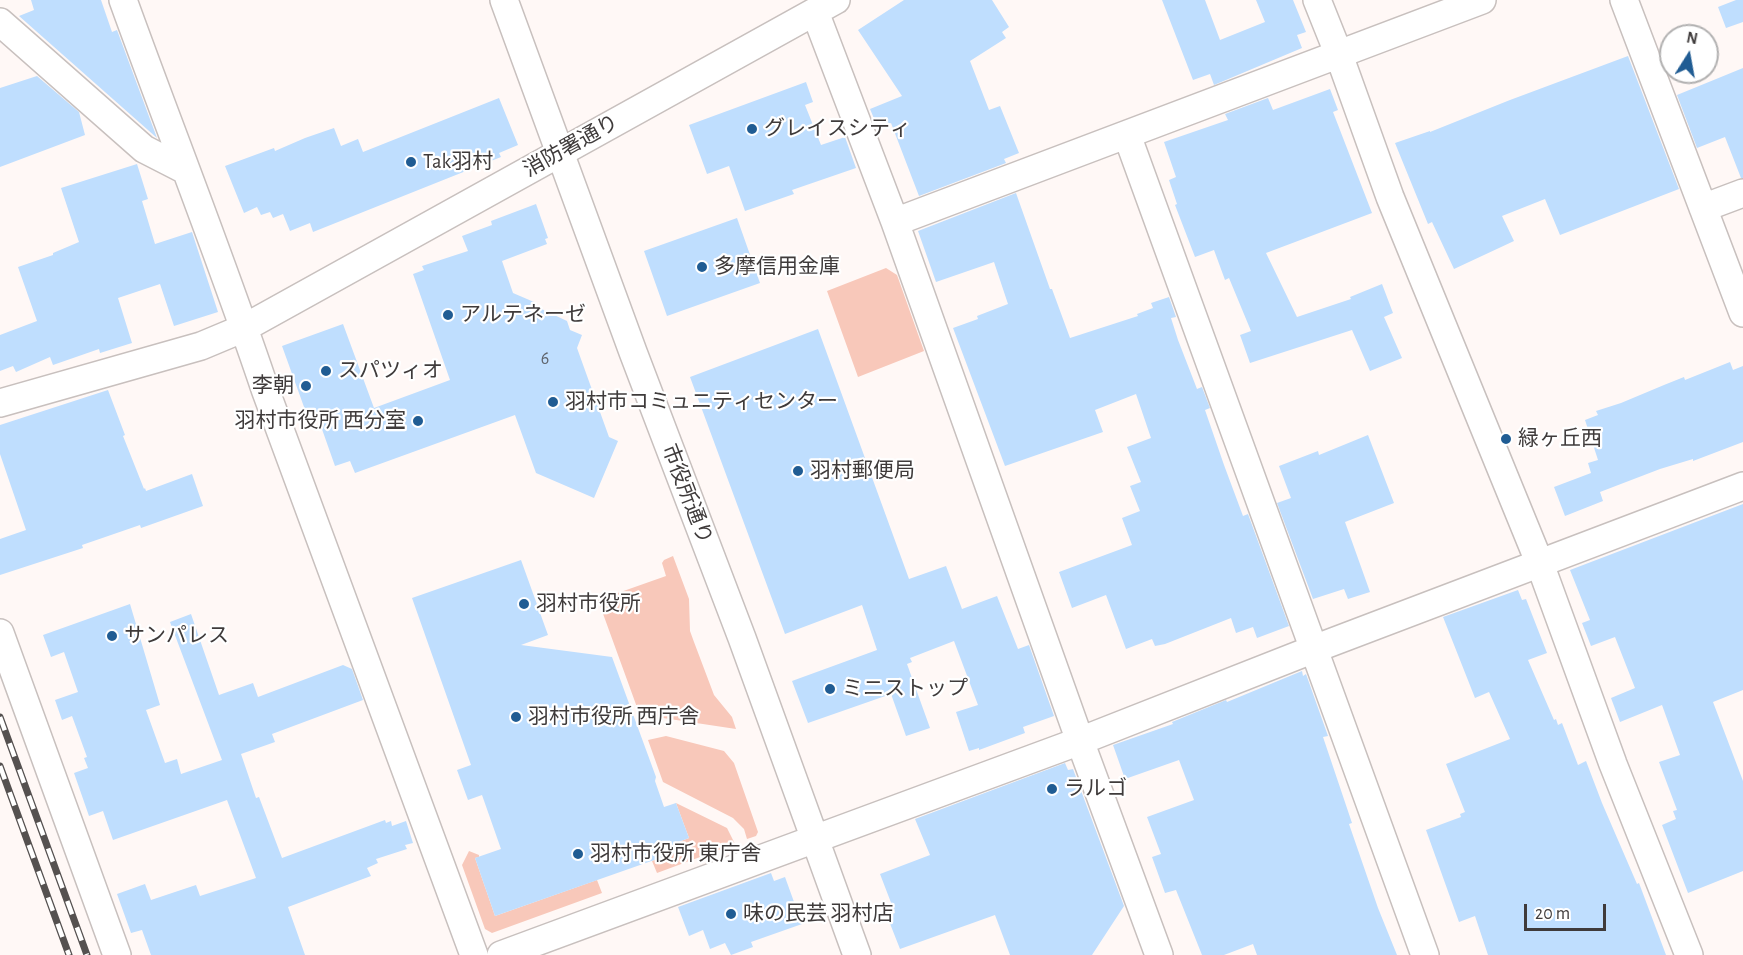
<!DOCTYPE html>
<meta charset="utf-8">
<style>
body{margin:0}
#map{position:relative;width:1743px;height:955px;overflow:hidden;background:#fff8f6;font-family:"Alegreya Sans",sans-serif}
canvas{display:block}
.north{position:absolute;left:1659px;top:24px;width:60px;height:60px;box-sizing:border-box;background:#fff;border:2px solid #b2b1b1;border-radius:50%;rotate:11deg;font-size:16px;font-weight:700;line-height:24px;text-align:center;color:#3f3b3b}
.north::after{content:'';display:block;margin:auto;width:21px;height:27px;background:#205c93;clip-path:polygon(50% 0,100% 100%,50% 72%,0 100%)}
.scale{position:absolute;left:1524px;top:904px;width:82px;height:27px;box-sizing:border-box;border:3px solid #3f3b3b;border-top:0;padding-left:8px;font-size:18px;line-height:21px;white-space:nowrap;color:#3f3b3b;-webkit-text-stroke:4px #fff;paint-order:stroke}
</style>
<div id="map">
<canvas width="1743" height="955"></canvas>
<div class="north">N</div>
<div class="scale">20 m</div>
</div>
<script>
const ctx = document.querySelector('canvas').getContext('2d');
ctx.lineJoin = 'round';
function fill(path, color) { ctx.fillStyle = color; ctx.fill(path, 'evenodd'); }
function stroke(path, color, width, dash) { ctx.strokeStyle = color; ctx.lineWidth = width; ctx.lineCap = dash ? 'butt' : 'round'; ctx.setLineDash(dash || []); ctx.stroke(path); }
function label(font, color, halo, rows, align = 'center') {
  ctx.font = font + ' "Alegreya Sans","Noto Sans JP",sans-serif'; ctx.lineWidth = 4.5; ctx.setLineDash([]); ctx.textBaseline = 'middle'; ctx.strokeStyle = halo; ctx.fillStyle = color; for (const [text, x, y, turn = 0] of rows) {
    ctx.save(); ctx.translate(x, y); ctx.rotate((+turn || 0) * Math.PI / 180); ctx.textAlign = isNaN(turn) ? turn : align; if (halo) ctx.strokeText(text, 0, 0); ctx.fillText(text, 0, 0); ctx.restore();
  }
}
const green = new Path2D(`
 M886,268L897,275L924,351L858,377L827,291Z
 M673,556L689,599L690,631L694,642L714,695L732,717L736,729L663,718L642,721L598,600L666,576L662,563L664,560Z
 M666,736L724,751L734,763L758,832L756,836L747,839L744,829L733,818L663,782L648,740Z
 M676,803L727,828L735,844L657,873L652,861L677,851L673,844L689,838Z
 M469,851L479,855V857L475,858L495,916L597,880L602,893L492,933L485,929L462,865Z`);
const building = new Path2D(`
 M31,0H101L112,32L117,30L157,138L19,16L34,10Z
 M904,0H992L1009,27L1002,32L1006,38L970,61L989,110L1000,106L1019,153L1004,159L1006,163L919,196L891,123L878,128L870,109L902,96L858,30Z
 M1162,0H1205L1220,40L1265,22L1256,0H1293L1306,32L1297,35L1302,48L1214,85L1210,74L1193,80Z
 M1736,0H1743V22L1726,28L1718,7Z
 M1628,56L1679,189L1560,235L1545,199L1502,216L1514,241L1454,269L1432,222L1428,224L1395,143L1430,131V132L1510,100Z
 M1743,68V178H1741L1725,137L1697,148L1677,95Z
 M37,76L79,112L85,135L0,167V88Z
 M806,82L813,102L805,105L821,145L845,137L856,168L792,190L794,194L745,211L729,166L707,174L689,125Z
 M1330,89L1338,110L1333,112L1372,213L1266,253L1297,317L1351,299L1350,297L1382,284L1393,313L1384,317L1402,358L1370,371L1352,330L1250,363L1240,335L1251,331L1229,278L1225,280L1214,250L1195,257L1175,205L1177,204L1169,180L1176,177L1164,142L1228,120L1225,114L1268,98L1273,110Z
 M499,98L518,145L499,153L501,157L313,232L310,223L290,231L283,214L273,218L270,212L261,215L257,207L244,213L225,166L274,148L275,151L305,138L334,128L341,146L358,139L363,152Z
 M137,164L148,199L142,201L155,244L192,232L218,312L174,326L160,284L118,298L132,343L100,353L99,349L53,365L50,357L16,372L13,366L0,371V335L37,321L18,267L53,255V253L79,242L61,188Z
 M1016,193L1050,289H1052L1070,338L1138,316L1137,314L1153,308L1151,303L1169,297L1176,317L1171,318L1178,340L1197,389L1202,387L1210,408L1205,410L1224,465L1243,516L1248,514L1289,626L1257,638L1253,627L1236,633L1231,618L1165,644L1155,646L1152,639L1126,649L1106,595L1072,608L1059,572L1132,545L1122,518L1140,511L1130,486L1141,482L1127,447L1151,438L1136,394L1095,410L1103,432L1005,466L953,328L978,319L977,316L1008,304L994,262L936,282L918,231Z
 M536,204L548,238L545,239L547,244L502,261L513,293L534,302L533,305L567,321L570,330L582,335L577,348L609,437L618,441L594,498L536,473L515,415L355,473L350,461L335,466L317,415L308,418L282,346L343,324L374,408L450,380L413,274L424,270L422,266L468,251L462,236L492,225L491,221Z
 M737,218L760,283L667,316L644,251Z
 M818,329L909,579L946,566L962,609L997,596L1018,649L1029,645L1054,716L1023,727L1025,733L979,750V748L969,751L956,712L978,705L954,641L910,658L912,662L907,664L930,728L906,736L891,694L808,723L792,681L877,650L862,605L785,634L690,377Z
 M1730,362L1733,370L1743,366V442L1693,461V459L1660,469L1600,492L1603,501L1565,516L1554,487L1591,473L1588,463L1598,460L1585,420L1598,415L1596,411L1621,403L1664,385L1684,377L1685,380Z
 M108,390L125,435L123,436L144,489L145,488L146,491L192,474L203,506L141,528L140,525L82,545L83,548L0,575V539L26,530L0,454V425Z
 M1368,435L1394,503L1345,522L1370,592L1348,599L1344,589L1313,599L1277,503L1291,498L1279,466L1318,451L1319,455Z
 M1743,504V690L1713,702L1743,781V871L1688,893L1662,825L1676,819L1673,811L1677,810L1659,762L1680,755L1662,705L1620,722L1611,698L1635,688L1615,637L1591,646L1582,623L1590,620L1570,570Z
 M521,560L548,635L521,645L612,657L656,777L655,781L664,807L676,803L689,838L673,844L677,852L495,916L475,858L501,849L482,795L468,800L457,770L471,765L412,598Z
 M1518,590L1522,600L1526,599L1547,653L1528,660L1554,720L1556,719L1558,725L1562,723L1578,765L1586,761L1602,803L1637,884L1639,883L1666,955H1488L1475,916L1459,922L1426,830L1461,817L1460,814L1465,812L1446,764L1510,739L1489,692L1475,698L1443,617Z
 M130,604L160,705L146,710L165,763L177,759L181,774L222,760L170,622L191,614L219,695L253,683L258,697L343,665L352,669L363,700L272,734L275,742L241,754L256,798L259,797L282,858L385,820L386,823L391,821L392,826L406,821L413,843L405,845L407,849L376,859L378,863L367,868L371,876L288,907L305,955H151L142,930L131,933L117,894L145,884L151,900L196,885L200,896L256,878L227,800L113,840L103,811L89,816L74,773L88,768L84,758L87,757L72,716L62,720L55,700L78,692L64,652L51,657L43,635Z
 M1302,671L1303,676L1306,674L1328,736L1323,737L1352,823L1349,824L1378,908L1397,955H1257L1253,944L1224,955H1202L1176,890L1165,893L1152,857L1161,854L1147,817L1194,800L1179,760L1125,779L1113,745L1173,724L1172,722L1226,700L1227,702Z
 M1065,763L1068,770L1073,769L1124,906L1092,955H1010L995,915L900,949L887,916L895,913L880,874L930,855L915,819Z
 M771,873L774,881L785,877L802,924L751,942L753,947L731,955L725,943L710,949L703,930L689,936L678,907Z`);
const minor = new Path2D(`
 M123,0C170,130 221,258 265,389L474,955
 M504,0L633,352L742,638L857,955
 M1317,0L1339,55L1390,197L1540,564L1613,764L1689,955
 M1624,0L1743,313
 M815,12L895,222L1080,741L1159,955
 M0,22L144,149L185,170
 M1127,135L1425,955
 M1703,208L1743,193
 M895,222L1482,0
 M0,403L201,346L244,328L836,0
 M0,633L117,955
 M501,955L1080,741L1314,649L1743,486`);
const rail = new Path2D(`
 M0,717L87,955
 M0,766L69,955`);
const markers = [
 [752,129,6,"#205c93"],
 [411,162,6,"#205c93"],
 [702,267,6,"#205c93"],
 [448,315,6,"#205c93"],
 [326,371,6,"#205c93"],
 [306,386,6,"#205c93"],
 [553,402,6,"#205c93"],
 [418,421,6,"#205c93"],
 [1506,439,6,"#205c93"],
 [798,471,6,"#205c93"],
 [524,604,6,"#205c93"],
 [112,636,6,"#205c93"],
 [830,689,6,"#205c93"],
 [516,717,6,"#205c93"],
 [1052,789,6,"#205c93"],
 [578,854,6,"#205c93"],
 [731,914,6,"#205c93"]
];
const numberNames = [
 ["6",545,359]
];
const poiNames = [
 ["グレイスシティ",764,129],
 ["Tak羽村",423,162],
 ["多摩信用金庫",714,267],
 ["アルテネーゼ",460,315],
 ["スパツィオ",338,371],
 ["李朝",294,386,"right"],
 ["羽村市コミュニティセンター",565,402],
 ["羽村市役所 西分室",406,421,"right"],
 ["緑ヶ丘西",1518,439],
 ["羽村郵便局",810,471],
 ["羽村市役所",536,604],
 ["サンパレス",124,636],
 ["ミニストップ",842,689],
 ["羽村市役所 西庁舎",528,717],
 ["ラルゴ",1064,789],
 ["羽村市役所 東庁舎",590,854],
 ["味の民芸 羽村店",743,914]
];
const streetNames = [
 ["消防署通り",571,146,-29],
 ["市役所通り",687,494,69]
];
fill(green, '#f8c8ba');
fill(building, '#bfdefe');
stroke(minor, '#c8c0be', 30);
stroke(minor, '#fff', 27);
stroke(rail, '#555150', 7);
stroke(rail, '#fff', 4.5, [14]);
for (const [x, y, r, color] of markers) { const dot = new Path2D(); dot.arc(x, y, r, 0, 2 * Math.PI); ctx.fillStyle = color; ctx.fill(dot); stroke(dot, '#fff', 2); }
label('18px', '#5f646c', null, numberNames);
label('21px', '#3f3b3b', '#fff', poiNames, 'left');
label('21px', '#3f3b3b', '#fff', streetNames);
</script>
